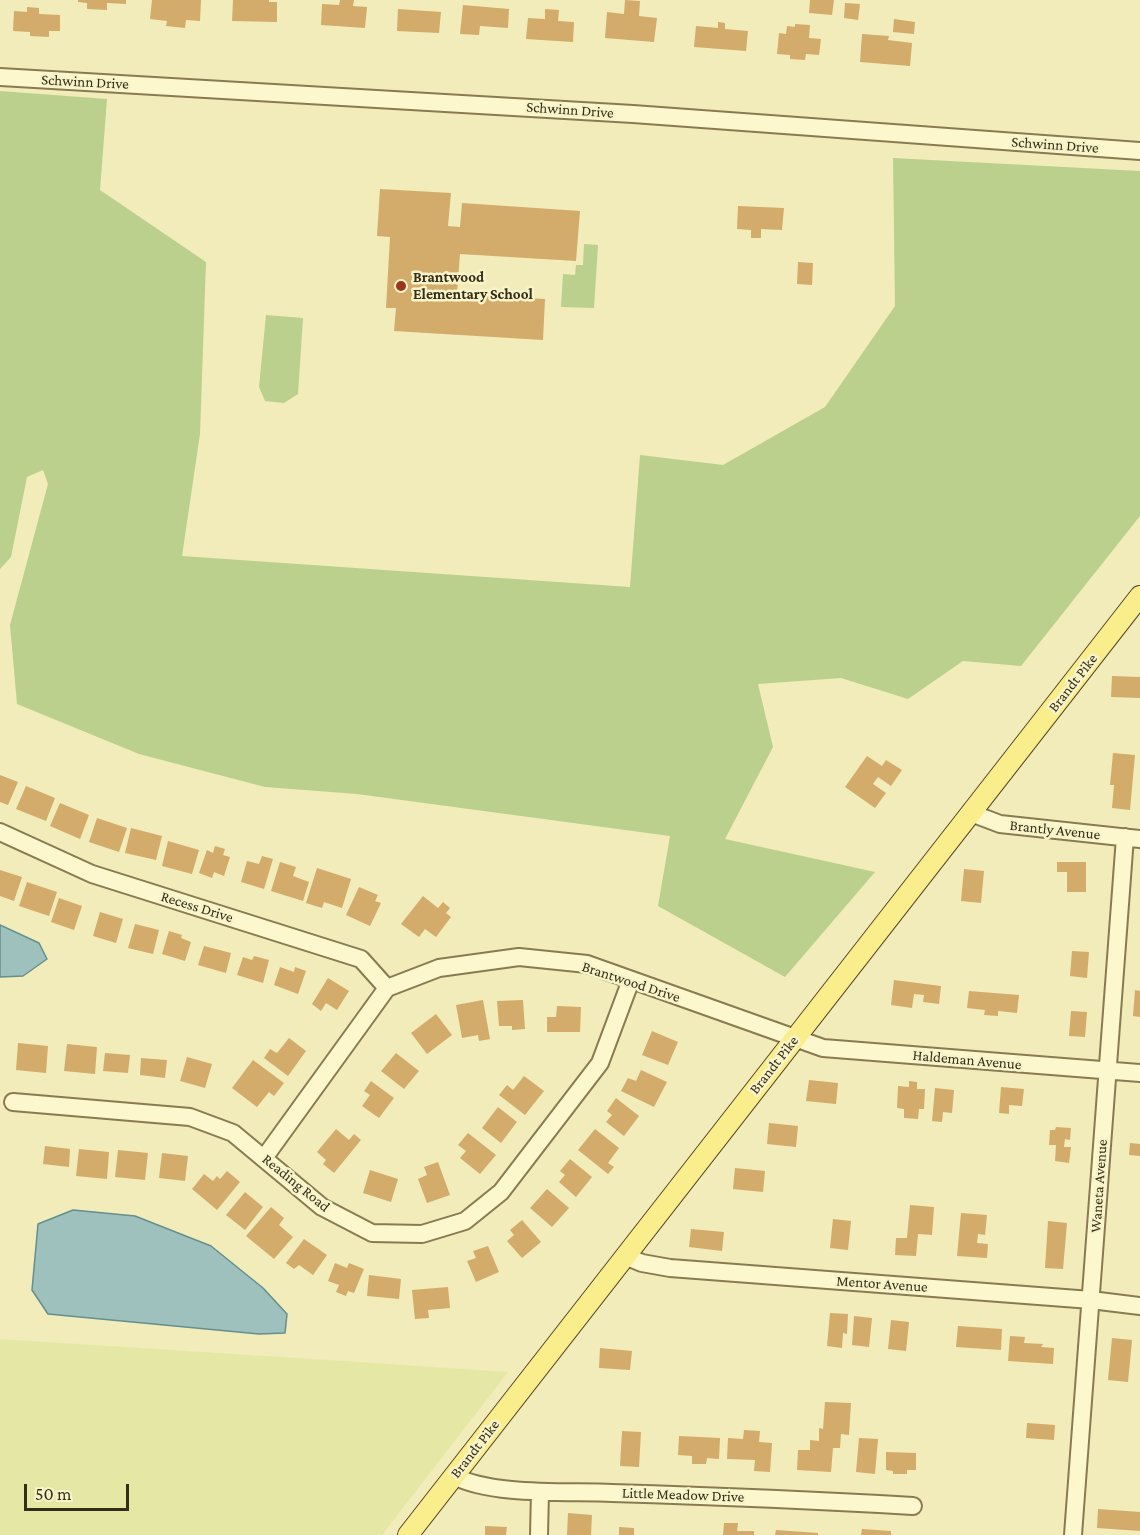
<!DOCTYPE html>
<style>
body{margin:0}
#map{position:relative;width:1140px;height:1535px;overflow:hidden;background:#f1ecb9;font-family:"Crimson Pro",serif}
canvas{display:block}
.scale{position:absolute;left:24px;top:1484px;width:105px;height:27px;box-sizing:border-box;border:3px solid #362d19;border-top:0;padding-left:8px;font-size:18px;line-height:21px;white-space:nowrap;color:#362d19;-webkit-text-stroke:4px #f8f4c9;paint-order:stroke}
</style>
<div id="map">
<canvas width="1140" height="1535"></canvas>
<div class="scale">50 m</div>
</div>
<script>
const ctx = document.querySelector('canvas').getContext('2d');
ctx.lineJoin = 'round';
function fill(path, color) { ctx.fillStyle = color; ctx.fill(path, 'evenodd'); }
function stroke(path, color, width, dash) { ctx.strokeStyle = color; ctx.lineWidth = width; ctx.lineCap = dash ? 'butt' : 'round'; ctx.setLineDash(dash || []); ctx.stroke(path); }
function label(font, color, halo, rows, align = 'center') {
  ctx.font = font + ' "Crimson Pro",serif'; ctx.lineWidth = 5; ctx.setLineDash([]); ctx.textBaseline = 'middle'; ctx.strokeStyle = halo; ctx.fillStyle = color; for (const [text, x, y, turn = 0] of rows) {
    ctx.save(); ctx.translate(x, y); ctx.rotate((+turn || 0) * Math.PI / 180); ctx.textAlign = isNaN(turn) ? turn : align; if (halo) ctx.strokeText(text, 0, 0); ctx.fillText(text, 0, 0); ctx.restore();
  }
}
const farmland = new Path2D(`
 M0,1339L344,1361L508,1372L382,1535H0Z`);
const green = new Path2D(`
 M0,91L107,99L100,190L206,262L200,434L182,556L630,587L640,455L723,465L825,407L895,306L893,158L1140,171V516L1021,666L963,661L908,699L841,678L758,684L773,747L725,839L875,872L785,977L658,906L670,836L357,794L265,787L139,754L17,704L10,625L48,484L43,470L27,477L11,557L0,569Z
 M584,244L598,245L594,308L561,307L563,274L575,275L576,265H583Z
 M266,315L303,318L298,394L284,403L265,401L259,387Z`);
const water = new Path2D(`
 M0,925L39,943L47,959L23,976L0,977Z
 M73,1210L135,1216L211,1246L263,1288L287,1314L285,1333L259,1334L48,1314L32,1290L38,1224Z`);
const building = new Path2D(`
 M78,0H126V4L107,3V10L87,9V3L78,2Z
 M152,0H201L200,21L186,20L185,28L166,26L167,21L150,19Z
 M233,0H269V2H277V22L232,21Z
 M340,0H354L353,6L367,7L365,28L321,25L322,4L339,5Z
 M625,0L640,1L639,16L657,18L654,42L605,38L607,12L624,14Z
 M810,0H834L832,15L809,13Z
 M845,3L860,4L858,20L844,18Z
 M463,5L509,9L508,28L480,26L479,35L460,34Z
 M27,7L39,8V14L60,15V31H49V37L30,36V32L13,31L14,11L27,12Z
 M398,9L441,12L439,33L397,31Z
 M545,9L559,10L558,21L574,22L573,42L526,39L528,18L545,19Z
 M894,19L915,22L914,34L893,32Z
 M718,22L725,23V29L748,31L746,51L694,47L696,26L718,28Z
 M795,24L810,25L809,38L821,39L819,55L806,54L805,60L790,59V55L777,54L779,33L786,34L787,26L795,27Z
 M862,34L889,36L888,40L912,43L910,66L860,62Z
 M380,189L451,193L448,226L460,227L462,203L580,211L576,261L460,254L457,294L545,299L543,340L394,331L396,308H386L390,237L377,236Z
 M738,206L784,208L782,230L761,229V238H751V230L737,229Z
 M798,262L813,263L812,285L797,284Z
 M1112,676L1140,677V698L1111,697Z
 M1113,753L1135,755L1130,810L1112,808L1114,785H1110Z
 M867,756L882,766L886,760L902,770L891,786L878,777L873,784L886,793L875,808L845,787Z
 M0,775L18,782L8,805L0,802Z
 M26,786L55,798L46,821L16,809Z
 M60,803L89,815L80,839L50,826Z
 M97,818L127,828L119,852L89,842Z
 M131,828L162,836L156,860L125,853Z
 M168,841L199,850L192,874L162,866Z
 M215,846L225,849L223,855L230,857L224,876L214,872L212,878L199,873L207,850L213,853Z
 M262,856L273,859L264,889L241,882L247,861L259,864Z
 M280,862L296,867L293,876L309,882L303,901L271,891Z
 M1057,862H1086V892H1067V872H1057Z
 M317,868L351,879L342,908L324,902L322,908L306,903Z
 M964,869L984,871L981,903L961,901Z
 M0,870L22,877L14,901L0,896Z
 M27,882L57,892L49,916L19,906Z
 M359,887L378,895L375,901L381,903L370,926L346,915Z
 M423,896L438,908L443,902L450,908L446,913L451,917L436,937L425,929L419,937L401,924Z
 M59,898L82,906L74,930L51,922Z
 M100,912L123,919L116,943L93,936Z
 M135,924L159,930L153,954L128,948Z
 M169,931L182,935L181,938L191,942L185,961L162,954Z
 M204,946L231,953L226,973L198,965Z
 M1072,951L1089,952L1087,978L1070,976Z
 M254,956L269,960L263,983L237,975L243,957L252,960Z
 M280,967L294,972L295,967L306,971L298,994L274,985Z
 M328,978L349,991L337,1010L326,1003L321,1011L312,1004Z
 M894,980L941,986L939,1004L923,1002L924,995L914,994L912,1008L891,1005Z
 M1135,990L1140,991V1017L1133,1016Z
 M969,991L1019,995L1017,1013L998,1011V1016L984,1015L985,1010L967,1008Z
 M483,1000L490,1039L479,1041L478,1035L462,1038L456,1005Z
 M523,1000L525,1029L512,1030V1026H499L497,1001Z
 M557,1006L581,1007L580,1032H547V1017H556Z
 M1071,1011L1087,1012L1085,1037L1069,1036Z
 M436,1014L452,1035L427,1054L411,1033Z
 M652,1031L678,1042L668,1065L642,1055Z
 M289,1038L306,1051L288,1076L264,1058L270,1049L277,1053Z
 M18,1043L48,1046L46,1073L16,1070Z
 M67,1044L97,1047L95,1074L64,1071Z
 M105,1053L130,1055L128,1073L103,1071Z
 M396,1053L419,1071L404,1089L381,1071Z
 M187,1057L212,1064L205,1088L180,1081Z
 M141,1058L167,1060L165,1078L140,1075Z
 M253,1060L284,1083L274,1096L269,1092L257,1107L232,1088Z
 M641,1070L667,1082L654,1107L621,1091L628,1078L636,1081Z
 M524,1076L544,1091L525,1115L499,1095L507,1085L513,1090Z
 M809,1080L838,1083L836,1104L806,1101Z
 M371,1081L394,1098L379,1118L362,1106L370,1095L364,1091Z
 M909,1081L917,1082V1089H925L924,1109H919L918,1119L904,1118V1109L897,1108L898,1086L909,1087Z
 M1001,1087L1024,1089L1022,1106L1009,1105V1114L999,1113Z
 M935,1088L954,1090L952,1113L943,1112L942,1122L932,1121Z
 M616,1098L639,1116L624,1136L606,1122L612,1115L607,1111Z
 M498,1107L517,1122L501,1143L482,1128Z
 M769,1123L798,1126L796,1147L767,1144Z
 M1056,1127L1071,1128L1070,1140L1065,1139L1064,1147H1071L1069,1163L1055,1161L1056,1145H1049L1050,1130H1055Z
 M336,1129L349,1140L354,1134L361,1140L334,1173L323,1164L326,1160L317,1152Z
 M595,1129L619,1148L608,1163L614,1167L608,1174L578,1150Z
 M468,1133L496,1155L480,1174L460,1158L466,1151L458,1145Z
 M1130,1143L1140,1144V1156L1129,1155Z
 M45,1146L70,1149L69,1167L43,1164Z
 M79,1149L109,1152L107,1179L76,1176Z
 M118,1150L148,1153L145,1180L115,1177Z
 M162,1153L188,1156L185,1181L159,1178Z
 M570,1159L592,1177L576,1197L559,1182L565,1175L560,1171Z
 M438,1162L450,1195L427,1203L418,1179L427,1175L424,1167Z
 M735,1168L765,1171L763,1192L733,1189Z
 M370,1170L398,1179L391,1202L363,1193Z
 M227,1171L240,1182L217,1210L192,1189L204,1174L213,1181L217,1176L220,1179Z
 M547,1189L569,1208L552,1227L530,1208Z
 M245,1192L263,1207L245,1230L226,1215Z
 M910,1205L934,1207L932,1235L918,1234L916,1256L895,1255L896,1238H907Z
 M271,1207L284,1218L279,1225L293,1237L274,1259L246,1236Z
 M961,1213L987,1215L985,1235L978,1234L977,1243L988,1244L987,1258L957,1256Z
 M833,1219L851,1221L848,1250L830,1248Z
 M522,1220L541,1242L522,1258L507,1241L514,1235L510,1230Z
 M1048,1221L1067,1223L1063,1269L1045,1268Z
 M691,1229L724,1232L722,1251L689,1247Z
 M304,1239L327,1255L313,1275L299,1265L294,1269L286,1263Z
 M488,1246L499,1272L476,1282L467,1261L476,1258L473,1251Z
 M335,1263L347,1268L349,1263L364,1269L354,1293L348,1291L346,1296L336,1292L339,1285L328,1281Z
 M369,1275L401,1279L399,1299L367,1296Z
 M448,1287L450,1308L428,1310L429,1318L415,1319L412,1290Z
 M830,1313L848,1314L847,1334L843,1333L842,1348L827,1346Z
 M854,1316L872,1318L869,1347L852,1345Z
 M891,1320L909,1322L906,1351L888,1349Z
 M958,1326L1002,1329L1001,1350L956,1347Z
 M1010,1336L1025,1337L1024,1343L1043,1344L1041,1347L1054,1348L1053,1364L1008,1361Z
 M1112,1338L1132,1340L1128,1382L1108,1380Z
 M600,1348L632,1351L630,1370L599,1368Z
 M825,1402L851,1403L849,1435L841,1434L840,1448H833L831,1472L797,1470L798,1450H810V1440L819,1441V1428L823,1429Z
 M1027,1423L1055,1425L1054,1440L1026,1438Z
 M744,1430L760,1431L759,1442L772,1443L770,1472L754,1471L755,1460L727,1459L728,1438L743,1439Z
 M622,1431L641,1432L639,1467L620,1466Z
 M679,1436L720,1438L719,1459L707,1458L706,1464H692V1456L678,1455Z
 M859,1438L878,1439L875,1474L856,1472Z
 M886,1452L916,1453V1470H907V1474H893V1471L886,1470Z
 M1098,1509L1140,1512V1531L1097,1528Z
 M568,1513L592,1515L591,1535H567Z
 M724,1523H738L737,1531H754V1535H723Z
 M485,1526L507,1527L506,1535H485Z
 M619,1527L634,1528V1535H619Z
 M862,1529L891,1531V1535H861Z
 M776,1530L818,1533V1535H775Z`);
const minor = new Path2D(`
 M0,77L633,114L1140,151
 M971,813L1000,824L1140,839
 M0,832L92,874L361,959L387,988
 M13,1102L190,1117L233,1133L322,1207L372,1233L422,1234L465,1221L501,1192L600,1063L631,980
 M264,1158L387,988L439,968L519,957L587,964L823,1048L1140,1073
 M625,1256L642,1263L670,1268L1091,1300L1140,1306
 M454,1476C492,1496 568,1491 612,1493C713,1496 813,1500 913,1506
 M539,1535L540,1492
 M1073,1535L1125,837`);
const major = new Path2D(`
 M408,1535L1140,596`);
const markers = [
 [401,286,6,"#9d351d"]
];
const streetNames = [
 ["Schwinn Drive",85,82,3],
 ["Schwinn Drive",570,110,4],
 ["Schwinn Drive",1055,145,4],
 ["Brandt Pike",1073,683,-52],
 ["Brantly Avenue",1055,830,6],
 ["Recess Drive",197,907,17],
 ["Brantwood Drive",631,982,18],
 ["Haldeman Avenue",967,1060,5],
 ["Brandt Pike",774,1065,-52],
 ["Reading Road",296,1183,39],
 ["Waneta Avenue",1099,1186,-86],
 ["Mentor Avenue",882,1284,4],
 ["Brandt Pike",475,1449,-52],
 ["Little Meadow Drive",683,1495,2]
];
const poiNames = [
 ["Brantwood",413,277],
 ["Elementary School",413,294]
];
fill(farmland, '#e5e8a5');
fill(green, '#bbd08c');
fill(water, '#9ec1be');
stroke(water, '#658f8d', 1.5);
fill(building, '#d3ab6b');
stroke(minor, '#897a52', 20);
stroke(major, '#554628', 22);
stroke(minor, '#fcf7cc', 16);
stroke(major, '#faed8b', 20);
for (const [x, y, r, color] of markers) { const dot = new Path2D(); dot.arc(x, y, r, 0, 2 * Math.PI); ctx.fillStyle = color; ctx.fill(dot); stroke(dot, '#f8f4c9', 2); }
label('15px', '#362d19', '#f8f4c9', streetNames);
label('bold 15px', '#362d19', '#f8f4c9', poiNames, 'left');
</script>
